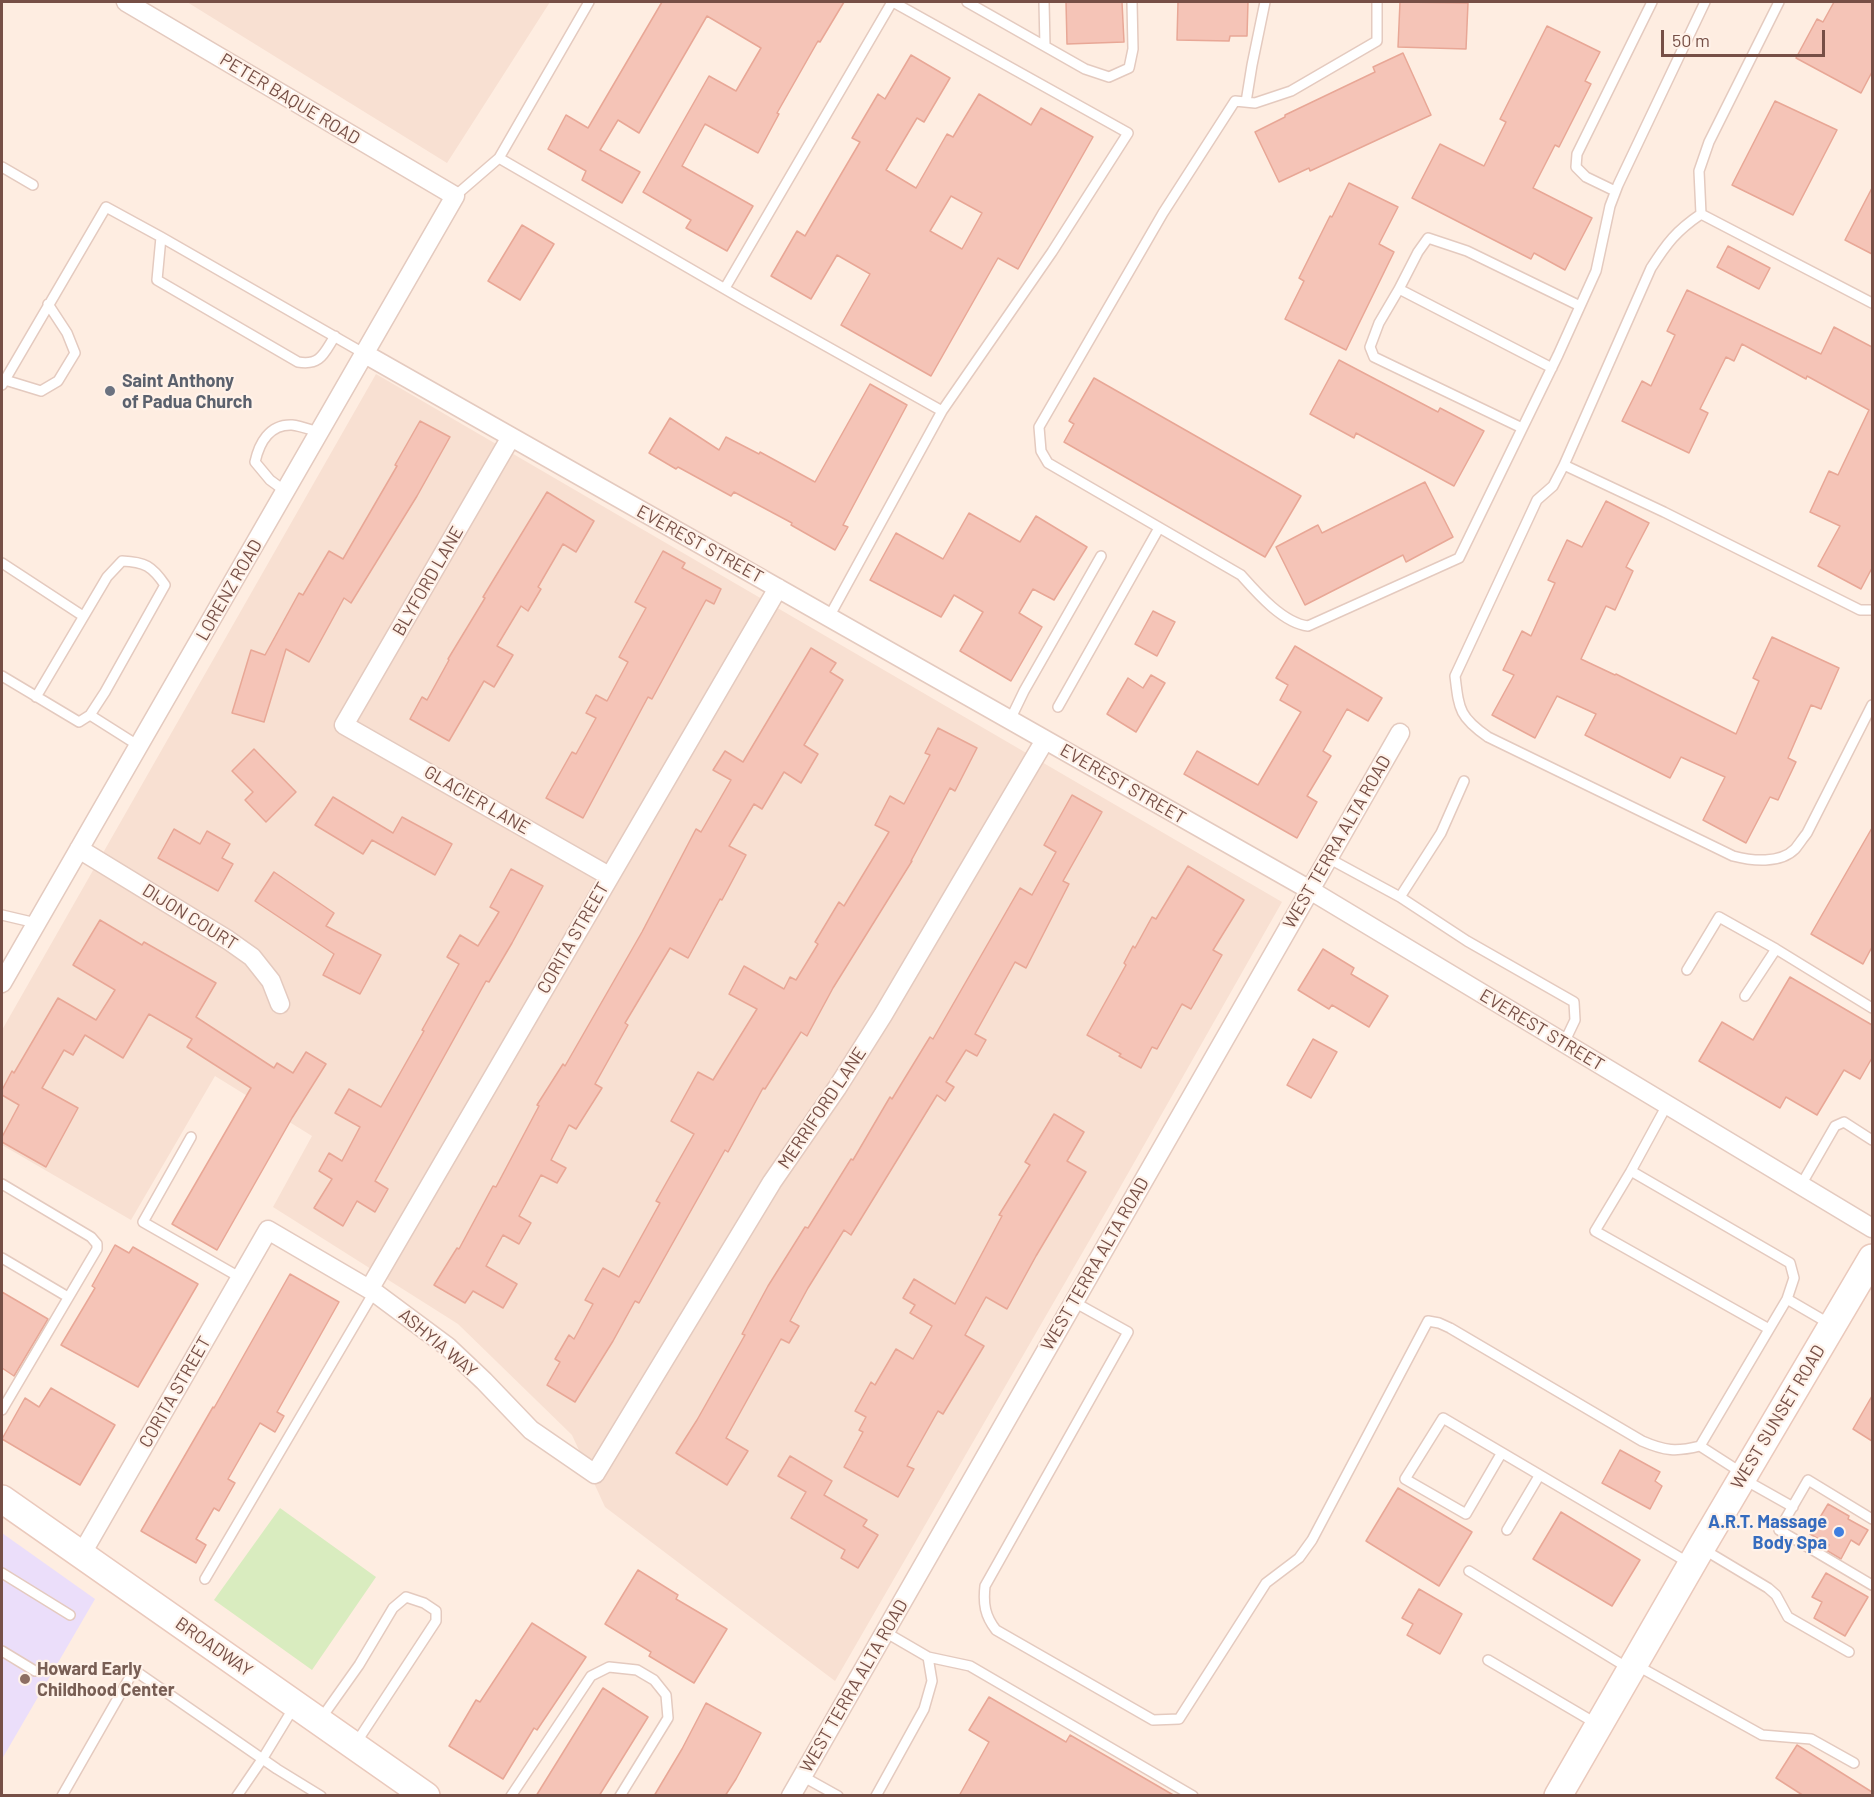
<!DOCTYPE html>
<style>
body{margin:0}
#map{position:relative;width:1874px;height:1797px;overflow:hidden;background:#feede1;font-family:Barlow,sans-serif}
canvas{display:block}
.frame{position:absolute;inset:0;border:3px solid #764f46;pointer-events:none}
.scale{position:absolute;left:1661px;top:30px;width:164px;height:27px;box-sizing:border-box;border:3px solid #764f46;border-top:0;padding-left:8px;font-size:18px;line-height:21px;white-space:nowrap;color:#764f46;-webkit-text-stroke:4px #fff2e9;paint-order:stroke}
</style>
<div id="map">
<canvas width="1874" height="1797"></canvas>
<div class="frame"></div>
<div class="scale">50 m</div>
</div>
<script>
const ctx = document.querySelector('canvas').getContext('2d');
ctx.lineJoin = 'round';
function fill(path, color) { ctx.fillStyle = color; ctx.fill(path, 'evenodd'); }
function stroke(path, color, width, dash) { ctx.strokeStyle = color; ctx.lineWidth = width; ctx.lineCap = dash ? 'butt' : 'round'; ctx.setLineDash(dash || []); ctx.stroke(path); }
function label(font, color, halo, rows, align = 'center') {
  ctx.font = font + ' Barlow,sans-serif'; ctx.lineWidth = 4.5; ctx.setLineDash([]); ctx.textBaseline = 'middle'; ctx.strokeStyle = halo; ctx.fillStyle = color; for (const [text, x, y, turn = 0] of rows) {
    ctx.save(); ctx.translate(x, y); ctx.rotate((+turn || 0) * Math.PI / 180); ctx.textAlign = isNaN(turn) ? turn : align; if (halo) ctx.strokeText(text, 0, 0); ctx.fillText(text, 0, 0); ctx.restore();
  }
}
const residential = new Path2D(`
 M187,2H550L447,163Z
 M376,374L1282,902L1118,1191L835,1681L605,1507L572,1435L458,1324L273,1207L312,1136L215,1076L131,1220L2,1145V1030Z`);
const education = new Path2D(`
 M2,1533L95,1599L2,1759Z`);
const green = new Path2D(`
 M280,1508L376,1577L312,1670L214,1600Z`);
const building = new Path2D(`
 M662,2H844L820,42L818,41L777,113L779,114L758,153L705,124L682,166L753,206L727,251L686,228L691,220L643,192L709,76L736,91L761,48L707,16L639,133L618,120L600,150L640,172L622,203L582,180L586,171L548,149L566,115L588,128Z
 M1066,2H1122L1124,42L1067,44Z
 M1178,2H1248L1247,36H1230L1229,41L1177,40Z
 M1400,2L1468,3L1466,49L1398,47Z
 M1834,2H1872V72L1861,93L1796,58L1817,19L1823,22Z
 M1547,26L1600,52L1585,81L1591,84L1559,147L1555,145L1533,188L1592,218L1565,270L1534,253L1531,259L1412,198L1440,144L1484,166L1506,122L1500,119Z
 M1403,53L1431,115L1310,171L1309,168L1279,182L1255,132L1285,117V115L1375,72L1373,67Z
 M911,55L950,78L924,122L917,118L886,170L916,188L947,134L953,137L979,94L1031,125L1041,108L1093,137L1018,269L998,258L931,376L841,325L870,274L837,255L811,299L771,276L797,231L805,236L830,193L860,142L852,138L878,94L885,99ZM951,196L982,213L962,249L930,231Z
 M1775,101L1837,130L1793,215L1732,185Z
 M1349,183L1398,207L1379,244L1394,252L1346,350L1285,319L1304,281L1299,278L1330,216L1332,217Z
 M1872,188V254L1845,240Z
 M522,225L554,244L520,300L488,281Z
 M1728,246L1770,268L1759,289L1717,267Z
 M1687,290L1821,354L1834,327L1872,347V568L1861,589L1818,566L1840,526L1810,512L1829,471L1838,475L1869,410L1807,376L1806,379L1742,344L1734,361L1726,357L1700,409L1708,413L1689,453L1622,421L1642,381L1651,386L1675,335L1667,331Z
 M1339,360L1438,412L1440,408L1484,431L1454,486L1356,433L1354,438L1310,414Z
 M1094,378L1301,496L1265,557L1064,442L1074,424L1069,421Z
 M870,384L907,405L843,525L848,527L835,550L791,525L792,523L734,492L731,496L678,467L676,469L649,453L670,418L719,450L726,437L759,454L760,452L815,482Z
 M420,421L450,437L417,496L351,603L344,598L309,662L286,649L264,722L232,713L251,650L265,655L299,593L303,595L329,551L343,559L397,466L395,465Z
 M1425,482L1453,537L1406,562L1403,555L1305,605L1276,547L1318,525L1322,533Z
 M547,492L594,521L576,552L563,544L538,587L541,589L528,611L521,606L497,646L513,655L494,687L484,681L449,741L410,719L422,697L427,700L449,660L448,659L485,598L483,597Z
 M1606,501L1649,523L1626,567L1633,571L1615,610L1606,606L1581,659L1615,675L1616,674L1736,734L1759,681L1753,678L1772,637L1839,668L1821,709L1811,705L1788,758L1796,762L1778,800L1770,797L1746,843L1703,820L1725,777L1681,757L1670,778L1585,735L1596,714L1557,696L1535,738L1492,715L1514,675L1503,670L1522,631L1531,636L1555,583L1548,580L1567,540L1582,547Z
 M969,513L1020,542L1036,516L1087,547L1054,600L1033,589L1019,613L1042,627L1011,681L960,651L983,612L954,595L941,617L870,580L896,533L943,559Z
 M663,551L685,563L682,568L721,589L714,604L706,600L652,699L648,697L583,818L546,798L572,752L576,754L596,718L586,713L596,695L607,701L628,662L619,657L646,608L635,602Z
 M1153,611L1175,622L1157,656L1135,644Z
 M1295,646L1382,698L1368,721L1347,709L1323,751L1331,756L1307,796L1317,802L1297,838L1184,774L1197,751L1258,785L1301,712L1280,700L1288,685L1276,678Z
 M811,648L836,663L830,672L843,680L804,745L818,754L801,783L784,772L762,809L754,804L729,846L746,855L722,900L720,899L688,958L670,948L625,1023L628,1025L595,1084L602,1088L576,1129L569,1125L551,1160L566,1168L557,1183L541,1175L519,1216L531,1223L519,1244L503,1235L486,1266L517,1284L503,1308L473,1291L465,1303L434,1285L457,1248L459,1249L493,1186L496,1187L539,1106L537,1105L563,1064L565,1066L642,932L696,829L701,832L731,780L713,770L725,751L743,762Z
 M1151,675L1165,683L1136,732L1107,714L1128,678L1143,688Z
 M938,728L977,748L955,791L950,788L911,861H912L833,988L807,1036L801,1032L765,1089L763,1088L728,1152L725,1150L639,1303L635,1301L613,1341L575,1402L547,1385L560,1362L555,1359L569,1335L574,1339L593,1304L585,1300L603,1268L619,1277L660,1203L656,1201L694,1134L671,1121L698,1072L713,1080L757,1009L729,994L744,966L784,989L790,977L796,980L818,944L815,942L839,902L844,906L889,832L875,825L890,796L904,804L930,755L925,753Z
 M254,749L296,792L266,822L245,800L253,792L232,771Z
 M1072,795L1102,812L1063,881L1069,884L1026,968L1015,962L975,1034L986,1040L977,1056L966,1050L946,1082L954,1087L945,1101L937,1095L851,1235L844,1230L808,1288L790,1321L799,1326L789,1343L781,1339L726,1438L748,1451L727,1485L676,1453L697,1420L745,1335L742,1334L768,1286L805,1227L808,1228L851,1159L853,1160L890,1097L892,1099L930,1037L933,1039L1020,888L1032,895L1056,852L1044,845Z
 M333,797L393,833L402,817L452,844L435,875L372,840L363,854L315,825Z
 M1872,828V947L1863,964L1811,934Z
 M174,829L200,844L207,831L230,844L222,858L233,864L218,891L158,858Z
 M1188,866L1244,900L1213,950L1222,955L1191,1009L1182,1004L1157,1049L1152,1047L1141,1068L1119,1056L1121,1054L1087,1035L1126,965L1124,963L1133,946L1135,948L1152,917L1156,919Z
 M511,869L543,886L512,943L489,982L486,981L375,1181L388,1189L375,1212L357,1201L343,1226L314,1208L332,1179L319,1171L329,1153L342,1161L360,1127L335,1113L349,1089L381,1107L424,1031L422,1030L459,964L447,957L460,935L478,946L499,912L490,907Z
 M274,872L334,913L326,926L381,955L360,994L323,975L334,954L255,901Z
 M100,920L142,945L144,942L216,983L196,1017L274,1068L277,1063L293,1073L306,1052L326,1064L292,1118L217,1250L172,1224L251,1088L187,1047L192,1039L149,1014L123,1058L85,1035L73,1055L64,1050L42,1088L78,1108L46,1167L2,1142V1137L19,1105L2,1095V1090L12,1071L14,1073L58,998L96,1020L115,990L73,965Z
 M1323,949L1354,968L1351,974L1388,996L1369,1027L1332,1005L1329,1009L1298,990Z
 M1790,977L1872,1025V1058L1860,1079L1844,1070L1817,1115L1786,1097L1780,1108L1699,1061L1722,1022L1753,1040Z
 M1313,1039L1337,1052L1311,1098L1287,1085Z
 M1054,1114L1084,1132L1067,1161L1086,1172L1036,1256L1007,1309L986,1297L965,1335L984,1346L943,1414L938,1411L907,1466L914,1469L898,1497L844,1467L863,1432L859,1430L866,1417L855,1411L871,1382L875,1385L896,1349L913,1359L932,1326L910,1313L915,1305L903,1298L914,1279L955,1304L1002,1216L999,1215L1030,1165L1025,1162Z
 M115,1245L129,1253L133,1247L198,1284L138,1387L61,1345L95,1288L92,1286Z
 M290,1274L339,1302L277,1412L284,1416L275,1432L260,1423L228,1479L235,1483L219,1511L214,1508L196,1539L206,1545L196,1563L141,1531L213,1407L214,1408Z
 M2,1292L48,1319L14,1376L2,1368Z
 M51,1388L115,1425L80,1485L2,1439L25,1398L39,1407Z
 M1872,1396V1441L1853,1429Z
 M1620,1450L1660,1472L1655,1481L1662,1486L1650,1509L1602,1483Z
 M790,1456L832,1481L824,1495L867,1520L863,1526L878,1535L858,1568L841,1558L845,1550L791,1518L806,1492L778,1476Z
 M1398,1488L1472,1532L1439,1586L1366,1541Z
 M1828,1504L1849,1516L1848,1519L1868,1530L1859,1545L1851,1540L1841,1559L1826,1550L1829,1545L1810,1534Z
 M1561,1512L1640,1560L1612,1606L1533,1559Z
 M638,1570L678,1595L676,1599L727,1629L694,1683L649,1656L651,1652L605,1624Z
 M1826,1573L1868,1597L1845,1636L1814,1618L1822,1602L1812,1597Z
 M1419,1589L1462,1614L1440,1654L1407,1635L1413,1624L1402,1618Z
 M532,1623L586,1657L537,1730L534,1728L503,1779L449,1746L476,1700L480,1702Z
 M603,1688L648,1717L599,1796H536Z
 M989,1697L1066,1742L1070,1735L1175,1796H959L989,1742L969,1730Z
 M706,1703L761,1733L736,1779L725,1796H654L682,1749Z
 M1797,1745L1872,1792V1796H1804L1776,1778Z`);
const service = new Path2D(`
 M967,2L1085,69L1109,77L1129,68L1133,49L1132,2
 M1044,2L1045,46
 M1377,2V41L1291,91L1255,103L1235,101L1163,213L1039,427L1041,451L1048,463L1241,575C1257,593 1283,623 1308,626L1459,558L1558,355L1596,271L1610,206L1618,185L1705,2
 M1779,2L1709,142L1699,171L1701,214C1676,231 1667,243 1651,268L1564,465L1664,512L1860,610H1872
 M1246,102L1252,65L1265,2
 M499,158L744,300L942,411L1052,252L1128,133L893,2
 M2,167L33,185
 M1615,191L1586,177L1576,167L1577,154L1652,2
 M455,196L499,158L589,2
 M1701,214L1872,303
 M161,237L157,280L298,362C321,366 324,353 335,336
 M725,288L892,2
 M1399,289L1418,252L1428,238L1467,251L1580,306
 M5,380L41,391L58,381L75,353L67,333L48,304
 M2,385L106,207L161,237L365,354
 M1522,428L1374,357L1370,347L1379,323L1399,289L1552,368
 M1564,465L1553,486L1537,500L1455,676C1459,709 1459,717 1488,737L1733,856C1752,861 1780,864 1795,849C1799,844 1803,838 1807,833L1872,705
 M285,491L270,480L255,462C259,444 269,424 292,425C301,426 311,430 319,432
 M2,563L83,616
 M829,617L942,411
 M2,676L79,722L90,715L105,692L165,585C152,566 145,562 122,561L107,577L36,697
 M1058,707L1159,528
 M90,715L139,746
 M1010,720L1024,691L1101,556
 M1328,858L1400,897L1467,941L1574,1002L1575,1020L1564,1043
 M1400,897L1441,833L1464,781
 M2,915L36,923
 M1776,949L1872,1008
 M1687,970L1719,917L1776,949L1745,996
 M1667,1105L1631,1171L1790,1263L1794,1278L1787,1299
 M191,1137L143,1222L241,1278
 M1631,1171L1595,1231L1769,1329
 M2,1184L91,1237L97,1244V1249L2,1410
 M1801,1185L1835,1126L1844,1122L1872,1140
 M2,1258L68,1297
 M1074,1302L1128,1332L985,1586C983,1604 985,1616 996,1630L1153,1720L1179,1719L1266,1583L1299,1558L1312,1540L1428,1321L1439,1323L1450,1328L1642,1441C1665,1451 1676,1452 1700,1446
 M1501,1454L1466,1514L1405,1479L1443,1418L1689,1563
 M1742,1473L1700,1446L1787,1299L1830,1324
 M1745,1480L1793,1507
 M1872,1519L1808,1480L1779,1530L1872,1585
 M1507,1530L1539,1476
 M1703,1549L1768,1588L1776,1595L1788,1617L1849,1652
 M1469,1571L1628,1668
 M2,1573L70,1615
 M205,1579L374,1292
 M2,1651L35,1671
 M928,1657L970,1666L1193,1796
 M1488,1660L1597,1724
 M1636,1665L1762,1735L1811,1739L1854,1763
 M320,1720L359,1665L393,1608L406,1597L424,1603L436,1611V1621L356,1743
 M802,1776L838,1796
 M62,1796L134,1670L277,1769L321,1796
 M237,1796L263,1758L294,1707
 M511,1796L591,1676L609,1667L637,1670L654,1680L666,1695L668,1718L620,1796
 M876,1796L924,1709L932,1681L928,1657L885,1632`);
const minor = new Path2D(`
 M365,354L1310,890L1872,1228
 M511,437L344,725L609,876
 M79,849L228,940L252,957L271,981L280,1004
 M2,983L455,196L126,2
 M370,1288L778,588
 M81,1555L268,1230L374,1292L448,1347L484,1381L531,1430L595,1474L772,1182L837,1088L883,1015L1045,740
 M791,1796L1400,733`);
const secondary = new Path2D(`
 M2,1499L426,1796
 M1558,1796L1701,1548L1872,1258`);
const markers = [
 [110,391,6,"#6b7280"],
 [1839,1532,6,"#3f7fe0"],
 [25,1679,6,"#8d6e63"]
];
const streetNames = [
 ["PETER BAQUE ROAD",290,99,31],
 ["EVEREST STREET",700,544,29],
 ["BLYFORD LANE",428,581,-60],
 ["LORENZ ROAD",229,590,-60],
 ["EVEREST STREET",1123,784,30],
 ["GLACIER LANE",477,800,30],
 ["WEST TERRA ALTA ROAD",1337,842,-60],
 ["DIJON COURT",190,917,32],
 ["CORITA STREET",573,938,-60],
 ["EVEREST STREET",1542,1030,31],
 ["MERRIFORD LANE",822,1108,-56],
 ["WEST TERRA ALTA ROAD",1095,1264,-60],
 ["ASHYIA WAY",438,1343,40],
 ["CORITA STREET",175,1392,-60],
 ["WEST SUNSET ROAD",1778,1417,-59],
 ["BROADWAY",214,1647,35],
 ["WEST TERRA ALTA ROAD",854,1686,-60]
];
const worshipNames = [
 ["Saint Anthony",122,381],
 ["of Padua Church",122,402]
];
const shopNames = [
 ["A.R.T. Massage",1827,1522],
 ["Body Spa",1827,1543]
];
const educationNames = [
 ["Howard Early",37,1669],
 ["Childhood Center",37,1690]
];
fill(residential, '#f8e0d2');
fill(education, '#ebdefa');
fill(green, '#d9ecbf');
fill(building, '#f5c4b7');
stroke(building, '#e8a796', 1.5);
stroke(service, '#e4cabf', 12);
stroke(minor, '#e4cabf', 21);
stroke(secondary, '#eac9bc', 30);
stroke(service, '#fff', 9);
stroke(minor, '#fff', 18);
stroke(secondary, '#fff', 27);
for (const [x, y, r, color] of markers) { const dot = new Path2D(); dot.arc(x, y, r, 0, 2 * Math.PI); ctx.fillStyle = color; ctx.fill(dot); stroke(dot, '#fff2e9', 2); }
label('18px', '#764f46', '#fff2e9', streetNames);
label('bold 18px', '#5b616d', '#fff2e9', worshipNames, 'left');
label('bold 18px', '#366cbe', '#fff2e9', shopNames, 'right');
label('bold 18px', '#785e54', '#fff2e9', educationNames, 'left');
</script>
